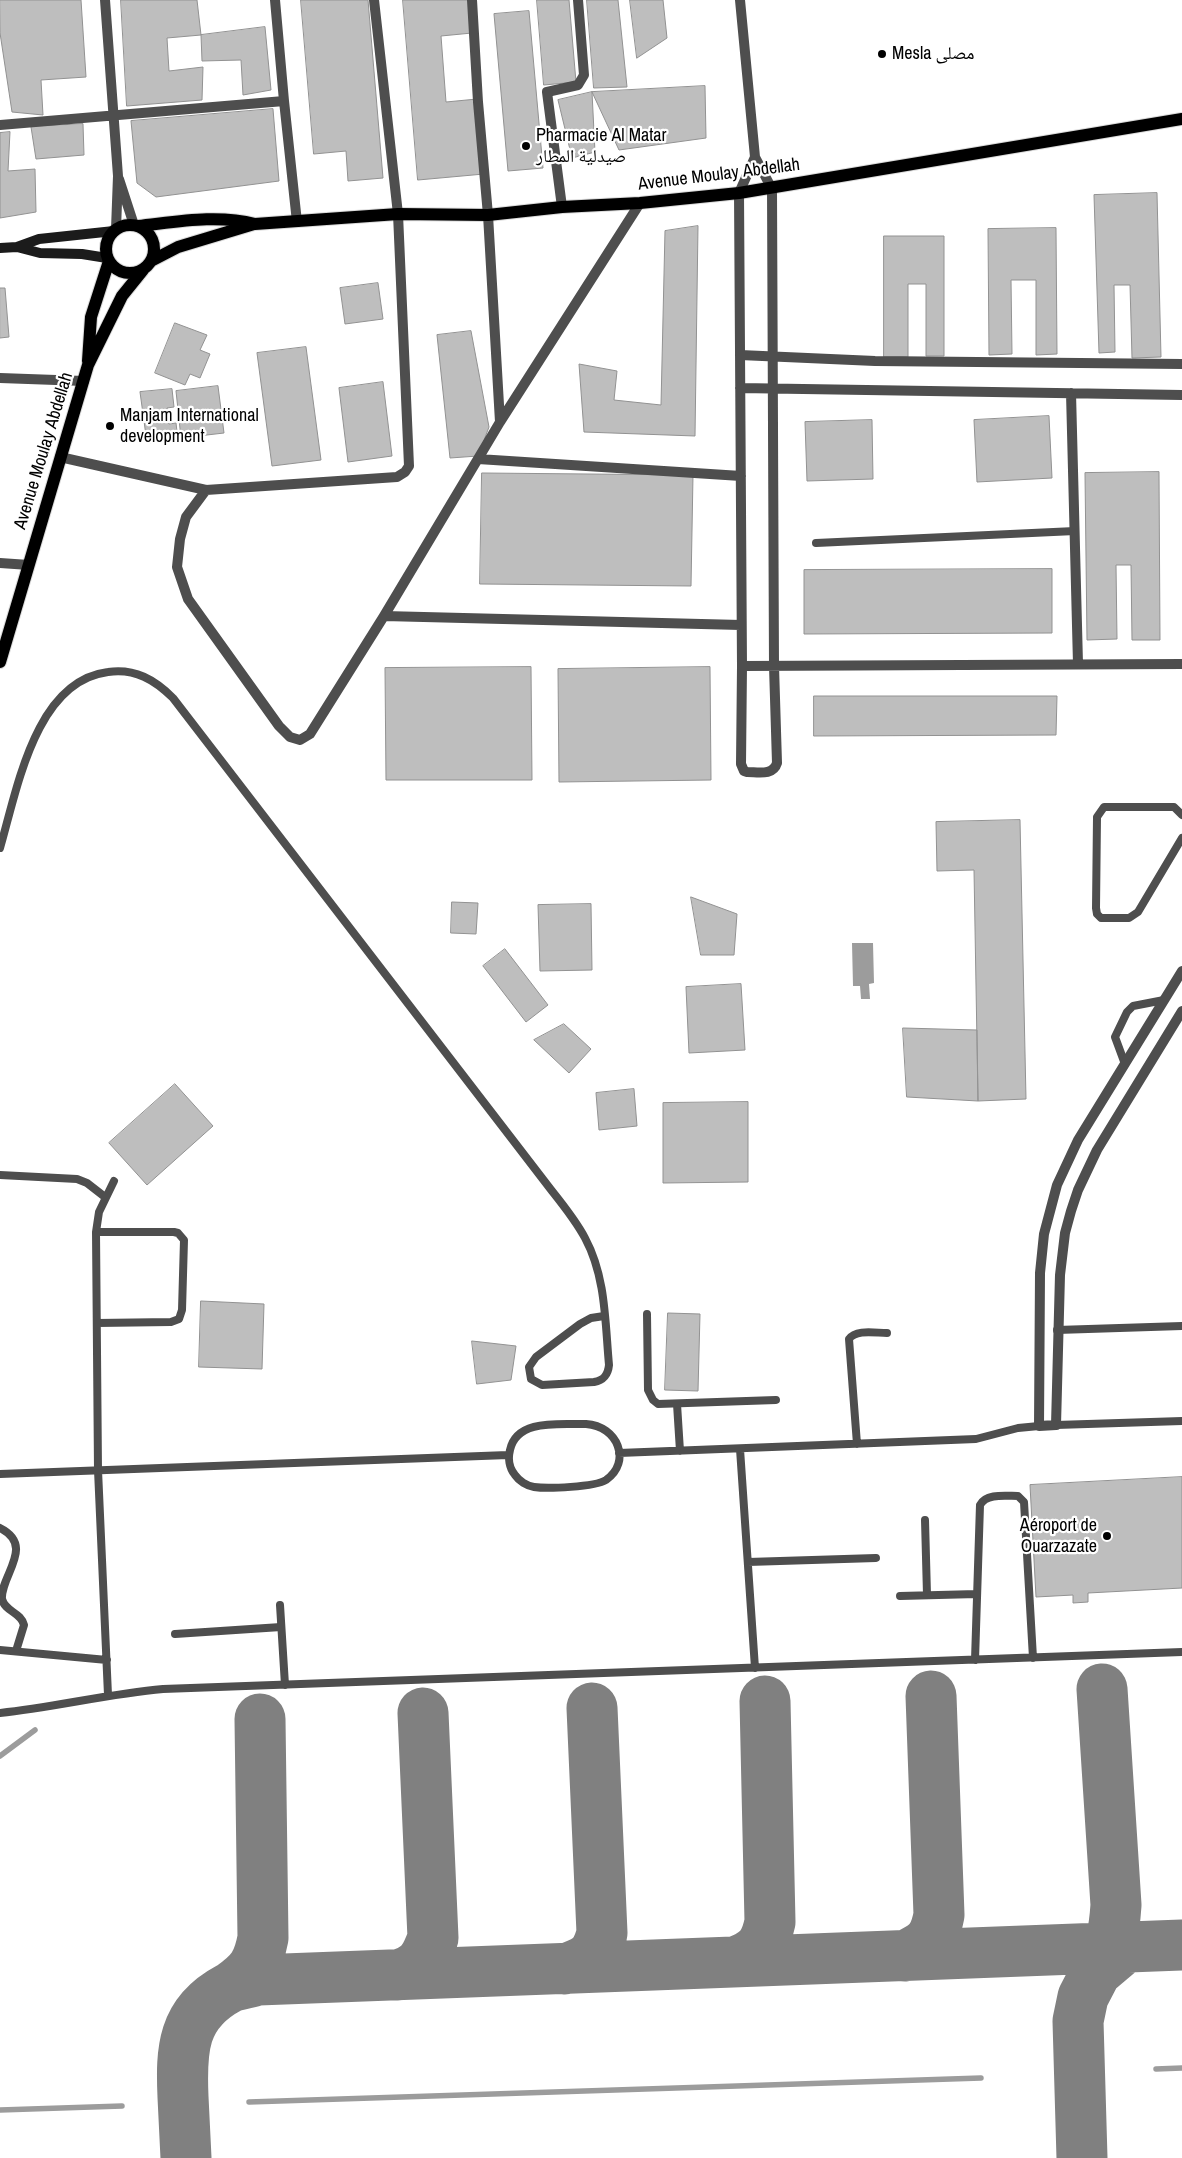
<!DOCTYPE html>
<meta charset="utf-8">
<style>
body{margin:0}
canvas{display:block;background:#fff}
</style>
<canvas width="1182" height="2158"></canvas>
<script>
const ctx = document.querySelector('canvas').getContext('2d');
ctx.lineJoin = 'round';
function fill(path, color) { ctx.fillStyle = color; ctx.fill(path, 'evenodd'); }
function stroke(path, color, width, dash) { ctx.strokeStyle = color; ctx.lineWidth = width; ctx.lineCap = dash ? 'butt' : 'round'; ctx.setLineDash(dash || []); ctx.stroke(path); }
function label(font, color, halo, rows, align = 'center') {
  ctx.font = font + ' "Archivo Narrow","Noto Naskh Arabic",sans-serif'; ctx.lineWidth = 4.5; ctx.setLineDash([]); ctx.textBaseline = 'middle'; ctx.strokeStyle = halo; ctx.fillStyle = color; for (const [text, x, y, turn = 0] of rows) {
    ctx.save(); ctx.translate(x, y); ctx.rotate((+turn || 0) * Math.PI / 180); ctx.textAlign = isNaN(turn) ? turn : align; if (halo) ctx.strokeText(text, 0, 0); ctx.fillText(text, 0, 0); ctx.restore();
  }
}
const water = new Path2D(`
 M852,943H873L874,983L869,984L870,999H861L860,986H853Z`);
const stream = new Path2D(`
 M0,1756L35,1730
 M1156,2069L1182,2068
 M249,2102L981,2078
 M0,2110L122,2106`);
const taxiway = new Path2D(`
 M905,1956C927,1945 934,1941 939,1915L931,1696
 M735,1962C758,1953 765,1946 770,1922L765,1701
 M565,1969C588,1961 596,1957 602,1933L592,1708
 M1096,1972C1111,1946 1114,1935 1116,1905L1102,1689
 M398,1975C421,1968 425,1959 433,1938L423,1713
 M231,1987C252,1972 258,1964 263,1938L260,1719
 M186,2158C185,2138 184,2117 183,2097C181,2050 182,2013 229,1988C237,1984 249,1983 258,1980L1182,1945
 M1082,2158L1078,2021L1083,1997L1096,1972L1122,1950`);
const building = new Path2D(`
 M0,0H81L86,77L41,80L43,115L12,112L0,33Z
 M121,0H197L201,35L167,38L169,71L203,67L202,100L127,106Z
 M301,0H368L383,178L348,181L346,151L314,154Z
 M403,0H469L472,33L441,36L446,102L477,99L484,174L418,180Z
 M537,0H569L576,82L544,85Z
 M587,0H618L627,87L594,88Z
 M630,0H663L667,38L637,58Z
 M529,11L543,168L508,171L494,14Z
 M265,27L271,90L243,95L241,60L202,61L201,35Z
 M705,86L706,138L619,150L592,92Z
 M592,92L595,152L572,158L558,100Z
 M273,109L279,181L156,197L137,183L131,121Z
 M83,124L84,155L36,159L31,127Z
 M10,132L8,171L35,169L36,212L0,218V133Z
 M1157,193L1161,357L1132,358L1130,285H1114L1115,352L1099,353L1094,195Z
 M698,226L695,436L584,432L579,364L617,371L614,400L661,405L665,231Z
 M1056,228L1057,354L1036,355V280H1011L1012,354L989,355L988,229Z
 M884,236H944V356H926V284H908V357H884Z
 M378,283L383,319L345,324L340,288Z
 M0,288H5L9,337L0,338Z
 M175,323L207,335L200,350L210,354L200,378L190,374L185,385L155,373Z
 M471,331L489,427L478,456L450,458L437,335Z
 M306,347L321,460L272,466L257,353Z
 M383,382L392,456L348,462L339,388Z
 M218,386L224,433L181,438L176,391Z
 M172,389L174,407L167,408L169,424L176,423L178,440L147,443L140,392Z
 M1049,416L1052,478L977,482L974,420Z
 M872,420L873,479L807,481L805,422Z
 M1159,472L1160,640H1132L1131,565H1116L1117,639L1087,640L1085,473Z
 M482,473L693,475L691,586L480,584Z
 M1052,569V633L804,634V570Z
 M531,667L532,780H386L385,668Z
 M710,667L711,780L559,782L558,669Z
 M814,696H1057L1056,735L814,736Z
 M1020,820L1026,1099L978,1101L974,870L937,871L936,822Z
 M691,897L737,914L734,955H701Z
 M452,902L478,903L476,934L451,933Z
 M591,904L592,970L540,971L538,905Z
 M505,949L548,1005L526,1022L483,966Z
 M741,984L745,1050L689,1053L686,987Z
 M564,1024L591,1049L569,1073L534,1040Z
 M903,1028L977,1030L978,1101L907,1097Z
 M175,1084L213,1126L147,1185L109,1143Z
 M634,1089L637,1126L599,1130L596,1093Z
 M748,1102V1182L663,1183V1103Z
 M201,1301L264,1304L262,1369L199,1367Z
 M668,1313L700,1314L698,1391L665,1390Z
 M472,1341L516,1346L511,1380L477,1384Z
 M1182,1477V1588L1088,1593V1602L1073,1603V1595L1036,1597L1030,1485Z`);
const lane = new Path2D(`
 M816,543L1075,531
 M1182,815L1174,807H1104L1097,817L1096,908L1097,914L1101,918H1129L1138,912L1182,838
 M0,848C17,790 35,681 108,672C135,668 155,680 173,698L552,1191C564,1206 576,1221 585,1238C606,1277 605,1322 609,1365C608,1375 604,1380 594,1382L542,1385L531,1379L529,1367L536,1357L580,1324L591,1318L604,1316
 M1125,1064L1115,1037L1127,1012L1133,1006L1164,1000
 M0,1175L77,1179L87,1183L105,1197
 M96,1232H174L178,1233L184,1240L182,1310L179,1319L171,1322L97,1323
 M647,1314L648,1390L653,1400L658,1404L776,1400
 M1057,1330L1182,1326
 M677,1404L680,1451
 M586,1424C618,1426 632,1462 606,1480C595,1487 547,1489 534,1487C527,1486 519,1481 515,1475C509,1468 508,1458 510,1450C517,1418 561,1425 586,1424Z
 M1056,1425L1182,1421
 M857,1444L849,1339C856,1329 875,1333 887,1333
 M740,1449L755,1668
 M619,1453L976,1439L1018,1428L1039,1426
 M0,1474L508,1455
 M925,1520L927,1595
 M0,1528C36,1546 0,1576 2,1599C5,1612 21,1612 24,1625L16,1651
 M748,1562L876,1558
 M900,1596L977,1594
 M280,1605L285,1685
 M175,1634L281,1627
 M0,1650L107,1660
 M975,1660L980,1505C986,1493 1006,1496 1018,1496L1024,1502L1033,1658
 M108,1695L98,1470L96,1232L99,1212L114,1181
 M0,1713C55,1707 108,1694 163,1689L1182,1652`);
const street = new Path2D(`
 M105,0L118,176L116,229
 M275,0L284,101L297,222
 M472,0L478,102L488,215L500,422
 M740,0L755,157L772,189L774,666L777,763C773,776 758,772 747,772L744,771L741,764L742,666L739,193L755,157
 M0,125L284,101
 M119,179L134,225
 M562,207L547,92L578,85L584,75L578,0
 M740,355L875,361L1182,364
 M0,378L84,381
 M740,388L1182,395
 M1071,393L1078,664
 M60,457L206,490L397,477L405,472L409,466L398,214L374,0
 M478,459L741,476
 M206,490L186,517L180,539L177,567L188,599L279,726L290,737L300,740L310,734L384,616L500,422L640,203
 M0,563L29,565
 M384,616L741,625
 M742,666L1182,664
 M1182,971L1078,1140L1057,1185L1044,1234L1040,1273L1039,1426L1056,1425L1060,1275L1065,1233L1071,1211L1078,1190L1097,1150L1182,1011`);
const secondary = new Path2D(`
 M17,247L40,253L82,254L107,258
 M0,248L17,247L39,239L114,231`);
const primary = new Path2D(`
 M106 249a24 24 0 1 1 48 0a24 24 0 1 1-48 0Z
 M138,226C176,222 217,214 255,224L398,214L488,215L562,207L640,203L739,193L1182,119
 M151,261L178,247L254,224
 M88,361L91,317L109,261
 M0,662L88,365L122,296L143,270`);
const markers = [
 [882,54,5,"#000"],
 [526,146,5,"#000"],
 [110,426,5,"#000"],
 [1107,1536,5,"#000"]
];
const poiNames = [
 ["Mesla مصلى",892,54],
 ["Pharmacie Al Matar",536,136],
 ["صيدلية المطار",536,157],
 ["Manjam International",120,416],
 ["development",120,437],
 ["Aéroport de",1097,1526,"right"],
 ["Ouarzazate",1097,1547,"right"]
];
const streetNames = [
 ["Avenue Moulay Abdellah",719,175,-7],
 ["Avenue Moulay Abdellah",44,451,-73]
];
fill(water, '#9c9c9c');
stroke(stream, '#9c9c9c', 5.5);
stroke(taxiway, '#808080', 51);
fill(building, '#bebebe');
stroke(building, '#929292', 1);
stroke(primary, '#dbdbdb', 14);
stroke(lane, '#4e4e4e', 8);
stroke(street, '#4e4e4e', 10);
stroke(secondary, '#1b1b1b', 10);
stroke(primary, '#000', 12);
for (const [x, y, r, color] of markers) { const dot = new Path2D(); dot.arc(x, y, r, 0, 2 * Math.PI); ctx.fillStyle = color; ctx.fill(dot); stroke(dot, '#fff', 2); }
label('18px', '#000', '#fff', poiNames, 'left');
label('18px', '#000', '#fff', streetNames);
</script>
